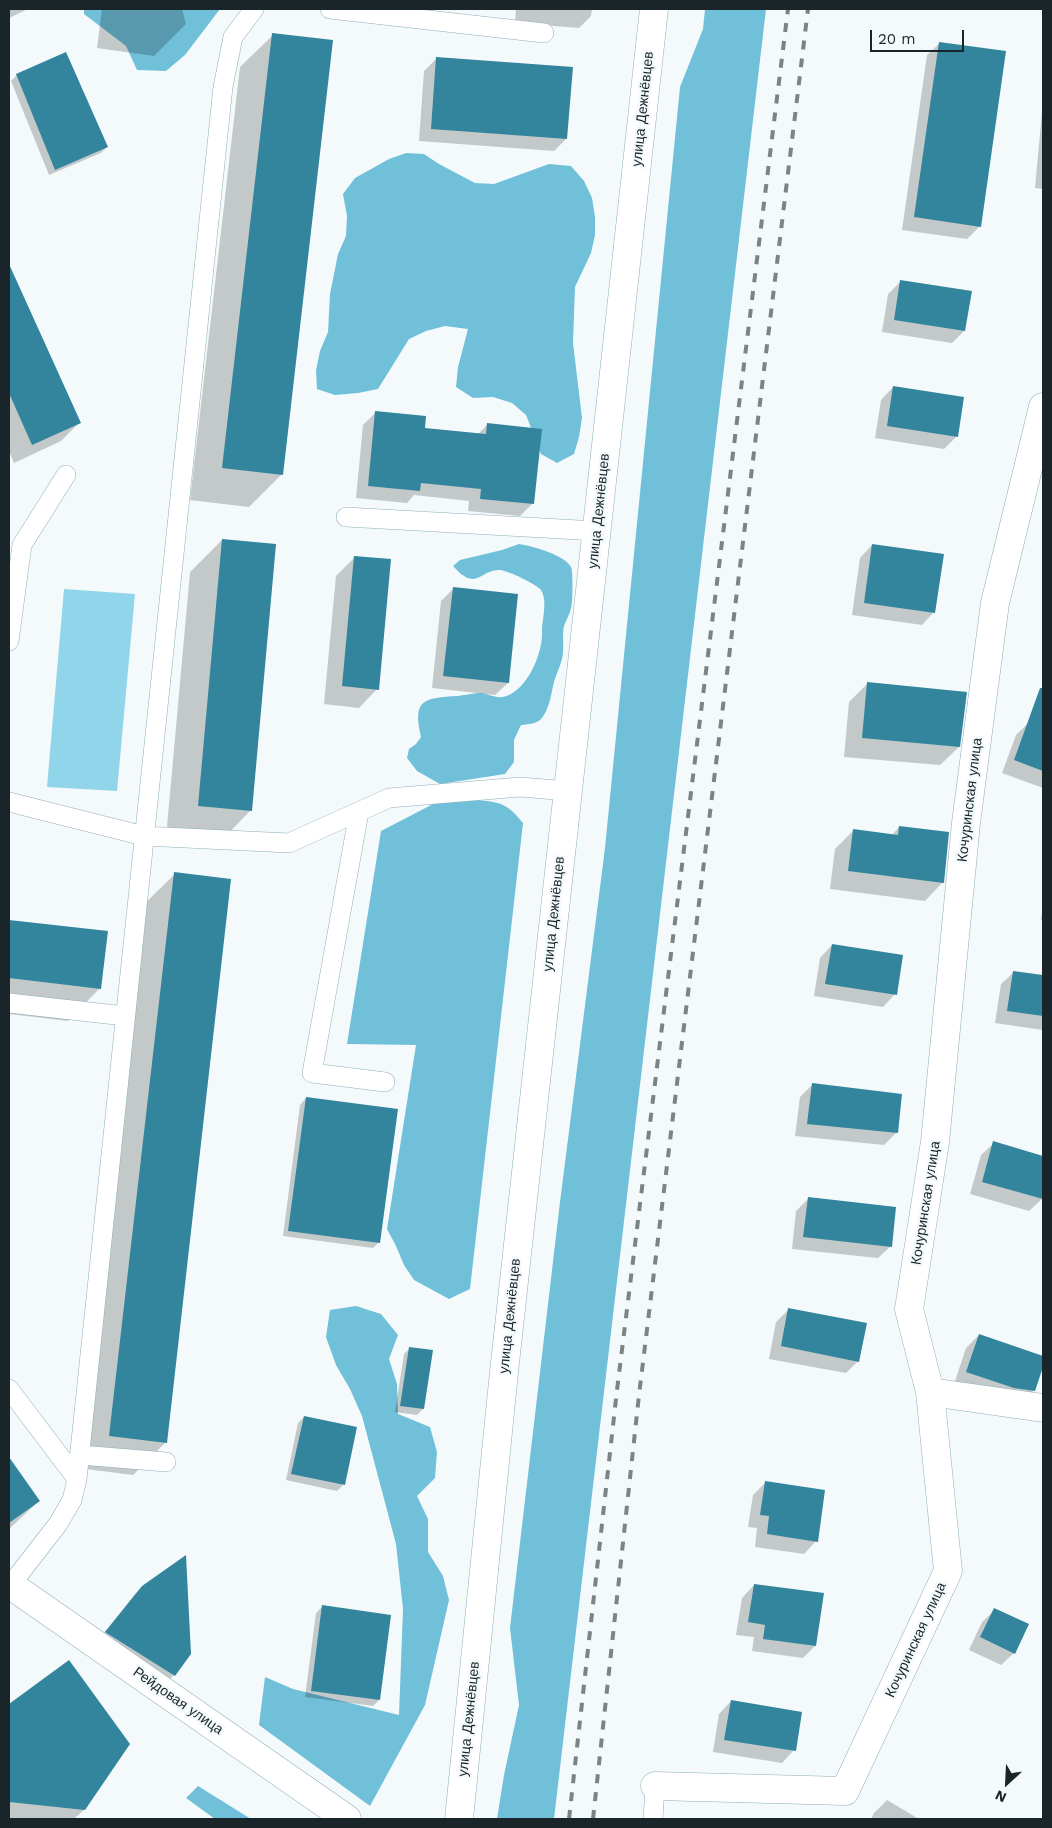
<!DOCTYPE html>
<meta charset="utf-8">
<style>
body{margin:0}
#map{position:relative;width:1052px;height:1828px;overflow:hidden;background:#f4fafc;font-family:"Work Sans",sans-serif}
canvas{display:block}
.frame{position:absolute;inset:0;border:10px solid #192528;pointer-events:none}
.north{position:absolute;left:982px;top:1758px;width:50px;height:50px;-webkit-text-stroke:4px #f4fafc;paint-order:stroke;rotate:205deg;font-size:14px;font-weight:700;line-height:20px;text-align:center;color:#192528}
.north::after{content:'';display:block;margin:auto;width:18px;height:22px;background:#192528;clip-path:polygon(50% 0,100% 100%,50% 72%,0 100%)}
.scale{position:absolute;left:870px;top:30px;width:94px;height:22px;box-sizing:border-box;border:2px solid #192528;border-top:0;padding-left:6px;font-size:15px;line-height:18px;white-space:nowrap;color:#192528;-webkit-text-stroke:4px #f4fafc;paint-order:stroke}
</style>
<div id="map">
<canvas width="1052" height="1828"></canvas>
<div class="frame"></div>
<div class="north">N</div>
<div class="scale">20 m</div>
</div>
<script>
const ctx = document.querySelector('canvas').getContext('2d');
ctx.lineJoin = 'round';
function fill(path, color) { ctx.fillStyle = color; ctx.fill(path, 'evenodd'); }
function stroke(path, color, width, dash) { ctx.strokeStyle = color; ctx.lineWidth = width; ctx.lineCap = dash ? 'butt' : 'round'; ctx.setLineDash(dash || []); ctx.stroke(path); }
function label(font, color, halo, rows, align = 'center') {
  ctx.font = font + ' "Work Sans",sans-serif'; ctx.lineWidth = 5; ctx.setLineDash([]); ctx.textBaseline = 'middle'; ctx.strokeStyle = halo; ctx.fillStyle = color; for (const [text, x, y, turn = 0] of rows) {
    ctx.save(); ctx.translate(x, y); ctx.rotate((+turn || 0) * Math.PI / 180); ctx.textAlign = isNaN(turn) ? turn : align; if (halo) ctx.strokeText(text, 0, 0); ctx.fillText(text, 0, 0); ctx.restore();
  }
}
const green = new Path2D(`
 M64,589L135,594L117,791L47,787Z`);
const forest = new Path2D(`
 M84,9H220L185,55L166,71L137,70L126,46L84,14Z
 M705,9H766L554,1819H497L504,1775L519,1705L510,1628L560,1202L605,848L680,87L703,29Z
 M406,153L424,154L439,164L475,183L494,184L549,164L571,166L584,181L592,198L595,217V235L591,253L575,287L573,343L582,418L579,437L574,454L557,463L541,454L526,415L512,403L493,397L473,398L456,387L458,367L468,329L445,326L426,331L409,339L378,389L358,393L335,395L317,389L316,370L320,351L328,332L330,294L338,254L346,236L347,216L343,194L355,178L389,159Z
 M519,544C532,546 565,555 571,567C573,570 573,604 571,608C570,614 566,620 564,626C562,634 564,644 563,653C562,663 557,672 554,682C551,694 550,707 542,718C537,724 529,724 521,725L514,740V762L505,774L440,784L417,771L407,758L409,749L416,744L421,737C412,699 424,698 458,696C466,695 473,693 481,693C488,694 496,698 503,697C527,692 543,653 542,632C542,619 548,602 541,590C536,584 509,571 500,570C480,569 477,593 453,566L460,560L502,550Z
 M477,800C501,802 508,804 523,823L470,1289L449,1299L414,1280L404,1265L396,1246L387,1229L416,1045L347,1044L381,831L439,801L458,802Z
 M356,1306L381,1314L398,1335L389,1359L397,1384L398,1414L430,1427L437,1452L435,1478L417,1496L428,1519V1552L443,1576L449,1600L425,1705L370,1806L259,1725L265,1677L293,1689L399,1715L403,1609L396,1544L362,1416L350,1389L336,1365L326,1337L330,1310Z
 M198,1786L251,1819H252H215L186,1798Z`);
const shadow = new Path2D(`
 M9,9H28L9,18Z
 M102,9H182L186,24L154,56L97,48Z
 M516,9H592L591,16L579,28L515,23Z
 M273,35L282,474L249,507L190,500L240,67Z
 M940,43L979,227L967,239L902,230L927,55Z
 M437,58L566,139L554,151L419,141L424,71Z
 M17,75L107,147L101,153L49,175L11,81Z
 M1043,101V189L1035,188Z
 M12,275L79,423L61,441L14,463L9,451V276Z
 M901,281L964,331L952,343L882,332L888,294Z
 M893,387L957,436L944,449L875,438L881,400Z
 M376,412L424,429L478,434L488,424L533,503L520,516L468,511L469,501L414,495L407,503L356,498L363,425Z
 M222,540L251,810L219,843L166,838L190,572Z
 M872,545L934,612L922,625L852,615L860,558Z
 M355,557L377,689L359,708L324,704L336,576Z
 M454,588L508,683L495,695L432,688L441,601Z
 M867,684L959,747L940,765L844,757L849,702Z
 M1028,723L1043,728V788L1002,773L1016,735Z
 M899,827L943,882L925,901L830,889L835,849L854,830L892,835Z
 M175,874L166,1442L133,1475L78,1468L142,906Z
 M1043,904V921L1041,920Z
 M9,921L106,932L100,988L68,1021L9,1014Z
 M832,945L895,994L883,1007L814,996L820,958Z
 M1014,972L1043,977V1030L995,1023L1001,984Z
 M812,1085L896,1133L884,1145L795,1136L800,1097Z
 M306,1098L379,1242L373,1248L283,1236L300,1105Z
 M994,1143L1043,1157V1194L1042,1199L1029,1211L970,1194L981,1155Z
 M808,1199L891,1246L878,1258L792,1249L796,1211Z
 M789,1309L858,1361L846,1373L769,1359L776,1322Z
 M979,1335L1043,1357V1363L1034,1390L1021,1403L954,1384L966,1348Z
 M410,1348L423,1409L417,1415L395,1412L404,1354Z
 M304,1417L343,1485L337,1491L286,1480L298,1423Z
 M9,1459L39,1501L9,1529Z
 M766,1482L816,1541L804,1554L755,1547L757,1528L748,1527L753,1495Z
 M754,1585L815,1646L803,1658L752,1651L754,1637L736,1635L742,1598Z
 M136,1593L174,1675L168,1681L100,1638Z
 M322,1607L379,1700L373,1706L305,1697L316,1613Z
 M995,1610L1014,1653L1001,1665L969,1650L982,1622Z
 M69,1662L84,1810L74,1819H9V1705Z
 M731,1701L794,1750L782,1763L713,1752L719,1714Z
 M887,1800L919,1819H871L874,1813Z`);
const building = new Path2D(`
 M272,33L333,40L283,475L222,468Z
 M939,42L1006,51L981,227L914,217Z
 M66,52L108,147L55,170L16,74Z
 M436,57L573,67L567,139L431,129Z
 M9,264L81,423L32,445L9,393Z
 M900,280L972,291L965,331L894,320Z
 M893,386L964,397L958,437L887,426Z
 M375,411L426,416L425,428L486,434L487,423L542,429L534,504L480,499L481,489L421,483L420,491L368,486Z
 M222,539L276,544L252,811L198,806Z
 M872,544L944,554L935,613L864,603Z
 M354,556L391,559L379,690L342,686Z
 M453,587L518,594L509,683L443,676Z
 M867,682L967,692L960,747L862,738Z
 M1040,688H1043V771L1014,760Z
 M899,826L949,832L944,883L848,871L853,829L898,835Z
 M174,872L231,879L167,1443L109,1436Z
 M9,920L108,931L101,989L9,978Z
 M832,944L903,955L897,995L825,984Z
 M1013,971L1043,975V1016L1007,1011Z
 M812,1083L902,1094L898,1133L807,1124Z
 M306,1097L398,1109L380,1243L288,1231Z
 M993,1141L1043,1156V1199L982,1182Z
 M808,1197L896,1207L892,1247L803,1237Z
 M788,1308L867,1323L859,1362L781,1346Z
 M979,1334L1043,1356V1367L1035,1391L1014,1388L966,1372Z
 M409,1347L433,1350L424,1409L400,1406Z
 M304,1416L357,1427L345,1485L291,1474Z
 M9,1457L40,1501L9,1523Z
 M765,1481L825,1490L818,1542L767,1534L769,1516L760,1515Z
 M186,1555L191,1654L175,1676L105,1632L142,1586Z
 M754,1584L824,1593L816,1646L763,1639L765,1625L748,1622Z
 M322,1605L391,1615L380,1700L311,1691Z
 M994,1608L1029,1624L1015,1654L980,1637Z
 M69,1660L130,1744L85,1810L9,1802V1704Z
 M731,1700L802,1712L796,1751L724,1740Z`);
const lane = new Path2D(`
 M330,9L544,33
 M346,517L597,531
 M9,641L22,545L66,475
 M9,802L144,836L289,843L389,798L520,787L568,791
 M359,812L312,1073L385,1082
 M9,1003L125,1016
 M9,1389L77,1479L72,1500L58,1524L9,1587
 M80,1455L166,1462
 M77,1479L223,87L233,37L254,9
 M653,1819L655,1786`);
const street = new Path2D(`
 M930,1392L1043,1408
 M9,1584L347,1819
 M655,1786L845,1791L948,1571L930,1392L909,1309L935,1142L966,823L995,603L1043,407`);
const secondary = new Path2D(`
 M459,1819L504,1372L654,9`);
const rail = new Path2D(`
 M569,1819L617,1390L788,9
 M593,1819L639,1395L808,9`);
const streetNames = [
 ["улица Дежнёвцев",643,109,-84],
 ["улица Дежнёвцев",599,511,-84],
 ["Кочуринская улица",970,800,-83],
 ["улица Дежнёвцев",554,914,-84],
 ["Кочуринская улица",926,1203,-81],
 ["улица Дежнёвцев",510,1316,-84],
 ["Кочуринская улица",916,1640,-65],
 ["Рейдовая улица",178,1701,35],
 ["улица Дежнёвцев",469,1719,-84]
];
fill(green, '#91d5ea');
fill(forest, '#70c0d9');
fill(shadow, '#0003');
fill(building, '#32859c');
stroke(lane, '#8faeb8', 20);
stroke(street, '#8faeb8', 29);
stroke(secondary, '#8faeb8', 29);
stroke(lane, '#fff', 19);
stroke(street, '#fff', 28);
stroke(secondary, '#fff', 28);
stroke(rail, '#7a8486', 4, [9, 9]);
label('14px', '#192528', '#f4fafc', streetNames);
</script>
